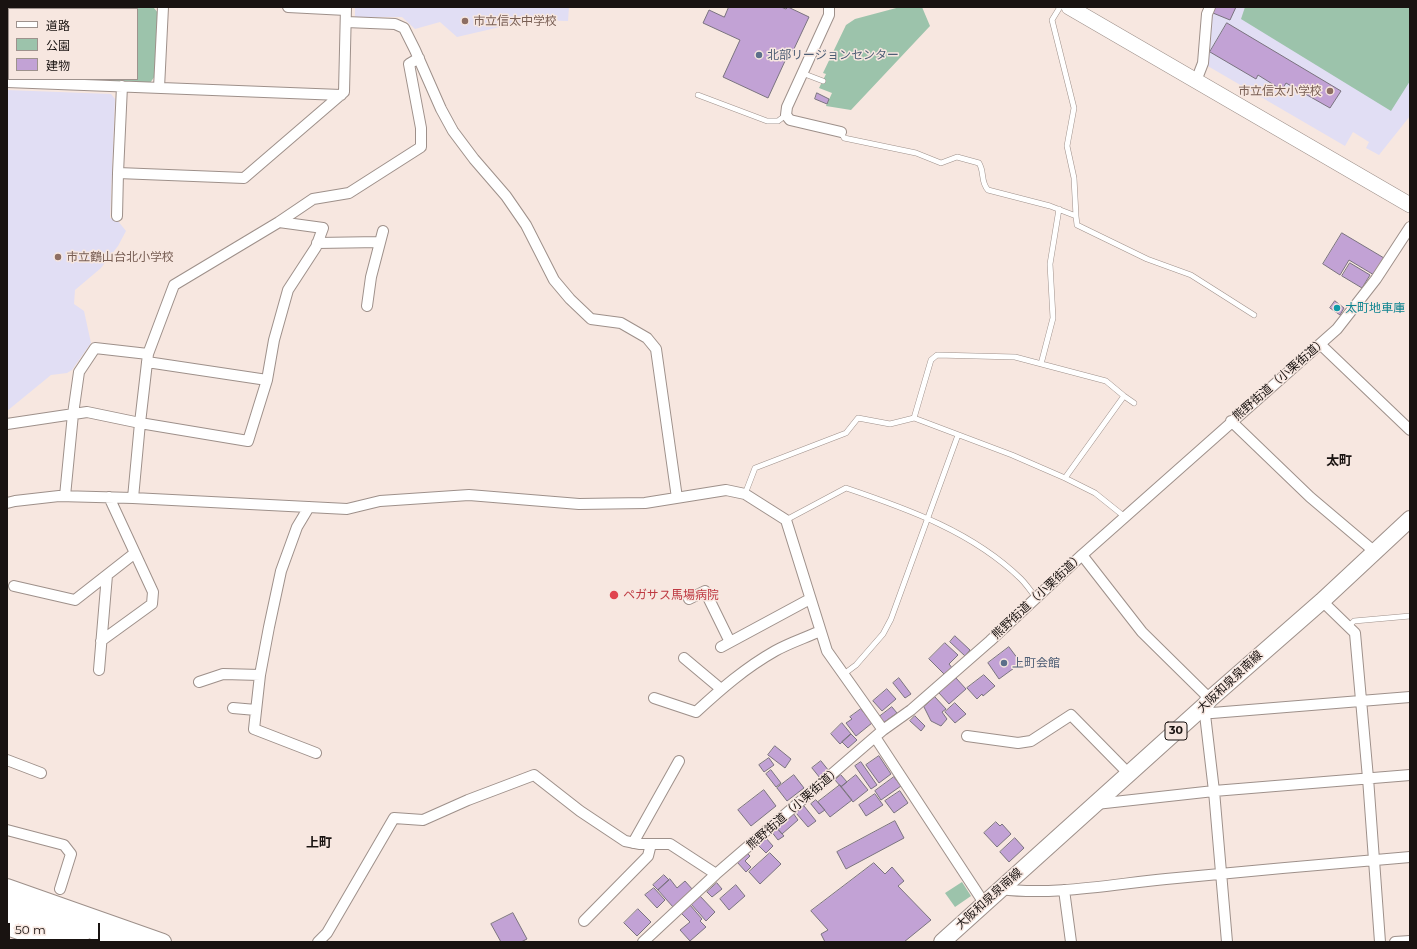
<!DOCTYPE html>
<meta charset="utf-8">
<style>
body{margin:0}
#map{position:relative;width:1417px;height:949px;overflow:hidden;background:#f7e7e0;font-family:Montserrat,"Noto Sans JP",sans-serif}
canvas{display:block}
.frame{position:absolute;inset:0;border:8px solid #191311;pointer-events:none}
.legend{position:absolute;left:8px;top:8px;width:130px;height:72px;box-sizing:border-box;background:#f7e7e0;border:1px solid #9e928d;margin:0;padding:5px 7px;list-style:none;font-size:12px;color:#191311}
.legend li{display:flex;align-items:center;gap:8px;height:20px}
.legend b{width:20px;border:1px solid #9e928d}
.scale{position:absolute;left:8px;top:923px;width:92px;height:18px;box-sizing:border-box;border:2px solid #191311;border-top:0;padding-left:5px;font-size:12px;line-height:14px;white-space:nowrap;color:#191311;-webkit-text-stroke:3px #f7e7e0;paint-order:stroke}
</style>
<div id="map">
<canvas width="1417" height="949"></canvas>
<div class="frame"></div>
<ul class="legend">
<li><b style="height:5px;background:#fff"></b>道路</li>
<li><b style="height:11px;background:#9cc3ab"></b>公園</li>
<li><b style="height:11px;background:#c2a2d5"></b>建物</li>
</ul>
<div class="scale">50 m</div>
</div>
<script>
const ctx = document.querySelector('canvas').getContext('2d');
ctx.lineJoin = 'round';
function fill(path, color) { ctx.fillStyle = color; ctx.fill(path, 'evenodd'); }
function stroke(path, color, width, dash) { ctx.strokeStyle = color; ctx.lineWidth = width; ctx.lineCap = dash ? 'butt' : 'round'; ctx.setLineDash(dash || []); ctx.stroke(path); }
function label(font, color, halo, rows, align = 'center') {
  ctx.font = font + ' Montserrat,"Noto Sans JP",sans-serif'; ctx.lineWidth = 3; ctx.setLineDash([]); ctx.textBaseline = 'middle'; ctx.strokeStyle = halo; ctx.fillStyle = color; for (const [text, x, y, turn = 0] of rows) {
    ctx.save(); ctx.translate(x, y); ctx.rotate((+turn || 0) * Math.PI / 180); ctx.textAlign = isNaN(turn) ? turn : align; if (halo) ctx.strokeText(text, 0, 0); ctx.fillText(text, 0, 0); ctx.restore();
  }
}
const education = new Path2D(`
 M355,7H569L568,21L530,20L457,37L440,22L415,29L402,17H355Z
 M1213,7H1410V116L1379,155L1366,148L1369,142L1353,132L1345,146L1206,65L1210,15Z
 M7,90L111,94L115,99L110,218L118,219V221L126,231L118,246L101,268L75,290L74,304L84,311L91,343L72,370L67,373L51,375L7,411Z`);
const green = new Path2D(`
 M49,7L154,8L159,14L155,76L150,83L63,79H137V9H47Z
 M900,7H922L930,26L851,110L826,106L832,93L819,88L826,74L823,73L846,25L855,19Z
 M1245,7H1410V81L1391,111L1241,19Z
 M962,882L971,896L955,907L945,893Z`);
const building = new Path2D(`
 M7,7H28V9H9V73H7Z
 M729,7H781L786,9L788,7L809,17L793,51L787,48L782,59L785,61L768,98L723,77L740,40L703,23L709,10L724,17Z
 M1215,7H1236L1230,20L1213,13Z
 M1227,23L1341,91L1330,108L1286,83L1282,90L1258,75L1256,79L1210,52Z
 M817,93L829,99L827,104L815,99Z
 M1342,233L1384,258L1374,275L1349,260L1340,275L1323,264Z
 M1350,263L1370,275L1362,288L1342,276Z
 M1335,301L1344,308L1340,315L1330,308Z
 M955,636L970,650L965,656L950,642Z
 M945,643L958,655L949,664L953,669L946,676L929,659Z
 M1009,647L1021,663L999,679L988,663Z
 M984,675L995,686L983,696L982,694L977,699L967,688Z
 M899,678L911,694L905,698L893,683Z
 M956,678L966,689L949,704L939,693Z
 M887,689L896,699L882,711L873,701Z
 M935,697L946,709L942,712L947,719L941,726L931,721L924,707Z
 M955,703L966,714L955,723L945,712Z
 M892,707L897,713L883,723L879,717Z
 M861,709L872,723L856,736L846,723L852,719L850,717Z
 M915,716L925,726L921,731L910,721Z
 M842,723L851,734L840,744L831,734Z
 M851,734L857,740L848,748L842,742Z
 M775,746L791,759L785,768L768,755Z
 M879,756L891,774L879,783L866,765Z
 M769,758L774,765L764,772L759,765Z
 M821,761L829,771L820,778L812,768Z
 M861,762L877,785L871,789L855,766Z
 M771,770L781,783L776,787L766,774Z
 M794,775L804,788L787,801L777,788Z
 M841,775L847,782L841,787L835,780Z
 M856,775L868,790L853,802L841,787Z
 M894,777L901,786L881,800L875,791Z
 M840,785L852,800L830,817L818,802Z
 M764,790L776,806L751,826L738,810Z
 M900,791L908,803L894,813L885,801Z
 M875,794L883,805L866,816L859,805Z
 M816,800L825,810L819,814L811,804Z
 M804,806L816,821L808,827L796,813Z
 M793,813L798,820L782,834L776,827Z
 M895,821L904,838L846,869L837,852Z
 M996,822L1000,826L1002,824L1011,834L997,847L984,833Z
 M776,827L784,836L778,840L771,831Z
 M765,837L773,846L766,853L757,844Z
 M1015,838L1024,848L1009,862L1000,852Z
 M747,853L750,856L745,861L751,867L746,872L737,862Z
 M770,853L781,864L760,884L749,872Z
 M874,863L885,874L892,867L904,881L898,886L931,920L904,942H825L821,934L828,930L811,911Z
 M664,875L669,880L658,890L653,885Z
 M670,879L677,888L685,881L693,890L673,907L658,890Z
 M717,883L722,889L712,897L707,892Z
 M736,885L745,896L729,910L720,899Z
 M654,888L665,900L657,908L645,895Z
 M700,896L715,912L706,921L691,904Z
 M690,905L702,919L700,921L706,927L690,941L680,930L690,922L681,913Z
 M638,909L651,922L637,936L624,923Z
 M513,913L527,939L521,942H501L491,924Z`);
const lane = new Path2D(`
 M1060,7L1052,20L1074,108L1067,146L1074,178L1076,216L1077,225L1147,259L1191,275L1254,315
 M802,73L823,81
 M698,95L767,121H778L786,115
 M841,132L844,138L916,153L941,163L957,157L979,163C985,173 980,181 988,190L1050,206L1076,216
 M1041,364L1053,318L1050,264L1059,209
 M914,418L1012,455L1065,478L1095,493L1125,517
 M1065,478L1124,396
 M745,494L755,468L846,433L858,418L890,424L914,418L931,360L937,355L1015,357L1106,381L1124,396L1134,403
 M786,520L846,488C908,509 973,532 1021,579C1026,584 1031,591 1036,598
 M1348,627L1354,621L1410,616
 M844,674L856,665L883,634L891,619L958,435`);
const street = new Path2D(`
 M288,7L346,10
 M829,7V15L787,107L786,115L790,120L841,132
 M43,9V7
 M346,22L395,24L404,28L415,50L441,109L453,131L474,159L506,196L526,225L554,280L570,299L591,319L621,323L647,338L656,349L677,498
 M1196,81L1203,63L1207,14L1210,7
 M7,82L341,95
 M122,86L118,173L244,178L344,92L346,7
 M159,88L163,7
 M117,216L118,173
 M279,222L313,199L349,193L421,147V128L409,64L419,58
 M317,243L380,242
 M367,306L371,277L383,231
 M1320,344L1410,430
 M147,362L267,380
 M1231,421L1310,497L1375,552
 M7,424L87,412L140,423L248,441L267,380L274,340L288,290L316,247L323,228L279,222L174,285L148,354L140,423L133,498
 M65,496L73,414L79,372L95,348L148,354
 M7,503L15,501L59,496L133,498L347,509L380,501L469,495L579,504L645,503L726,490L745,494L786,520L827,651L883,730
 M309,507L297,527L281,571L269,627L260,675L254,729L316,753
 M1082,555L1142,632L1210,699
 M14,586L75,600L135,553
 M689,599L705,591L730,642
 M1322,601L1355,633L1368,778L1380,942
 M101,641L152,604L153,592L109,497
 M721,647L810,599
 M684,658L721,689
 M99,670L107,575
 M199,682L223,674L260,675
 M654,698L696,712C721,689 745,668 775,651C789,643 805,638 820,631
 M1204,706L1214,791L1410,775
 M1204,706L1212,713L1410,697
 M233,708L256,710
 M967,736L1018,743L1031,741L1071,715L1128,773
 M875,737L984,903
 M7,760L41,773
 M1096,804L1214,791L1227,942
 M7,830L64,845L71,854L60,889
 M633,843L679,761
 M1001,889C1052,896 1114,884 1166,879C1247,871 1329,864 1410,857
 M1064,890L1071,942
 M584,921L648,856L651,844
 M318,942L327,933L394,818L423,820L468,800L534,775L580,811L625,841L640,844H670L716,874
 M643,942L716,874L883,730L911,710L990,641L1082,555L1337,329L1376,279L1410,227
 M1395,942L1410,941`);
const secondary = new Path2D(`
 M1069,7L1410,205`);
const primary = new Path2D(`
 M7,887L163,942
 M7,927L50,942
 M942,942L1204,706L1210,699L1322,601L1410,519`);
const highway = new Path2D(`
 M7,899L128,942
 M7,916L80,942`);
const markers = [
 [465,21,4,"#8d6e63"],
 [759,55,4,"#5c6f8a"],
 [1330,91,4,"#8d6e63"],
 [58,257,4,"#8d6e63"],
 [1337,308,4,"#0f9aa8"],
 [614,595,5,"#e0444e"],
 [1004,663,4,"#5c6f8a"]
];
const shields = [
 [1176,731,22]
];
const shieldNames = [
 ["30",1176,731]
];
const educationNames = [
 ["市立信太中学校",473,21],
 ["市立信太小学校",1322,91,"right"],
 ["市立鶴山台北小学校",66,257]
];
const serviceNames = [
 ["北部リージョンセンター",767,55],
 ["上町会館",1012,663]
];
const cultureNames = [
 ["太町地車庫",1345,308]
];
const streetNames = [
 ["熊野街道（小栗街道）",1280,379,-41],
 ["熊野街道（小栗街道）",1038,596,-43],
 ["大阪和泉泉南線",1230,682,-43],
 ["熊野街道（小栗街道）",794,808,-41],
 ["大阪和泉泉南線",989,899,-42]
];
const healthNames = [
 ["ペガサス馬場病院",623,595]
];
const neighbourhoodNames = [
 ["太町",1339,461],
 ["上町",319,843]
];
fill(education, '#e1def4');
fill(green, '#9cc3ab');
fill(building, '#c2a2d5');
stroke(building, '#7a737f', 1);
stroke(lane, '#9e908a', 6);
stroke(street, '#9e908a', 12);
stroke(secondary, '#9e908a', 16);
stroke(primary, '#9e908a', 18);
stroke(highway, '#9e908a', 20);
stroke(lane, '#fff', 5);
stroke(street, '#fff', 10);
stroke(secondary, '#fff', 15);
stroke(primary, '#fff', 16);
stroke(highway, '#fff', 19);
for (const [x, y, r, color] of markers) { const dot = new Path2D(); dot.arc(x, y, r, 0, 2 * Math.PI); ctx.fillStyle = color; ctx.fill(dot); stroke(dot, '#f7e7e0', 1.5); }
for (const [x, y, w] of shields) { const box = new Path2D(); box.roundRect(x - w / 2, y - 9, w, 18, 3); ctx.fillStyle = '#f7e7e0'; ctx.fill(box); stroke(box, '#191311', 1); }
label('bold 11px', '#191311', null, shieldNames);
label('12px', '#785e54', '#f7e7e0', educationNames, 'left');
label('12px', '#4e5e75', '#f7e7e0', serviceNames, 'left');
label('12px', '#0d838f', '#f7e7e0', cultureNames, 'left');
label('12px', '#191311', '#f7e7e0', streetNames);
label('12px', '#be3a42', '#f7e7e0', healthNames, 'left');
label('bold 13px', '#191311', '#f7e7e0', neighbourhoodNames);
</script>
